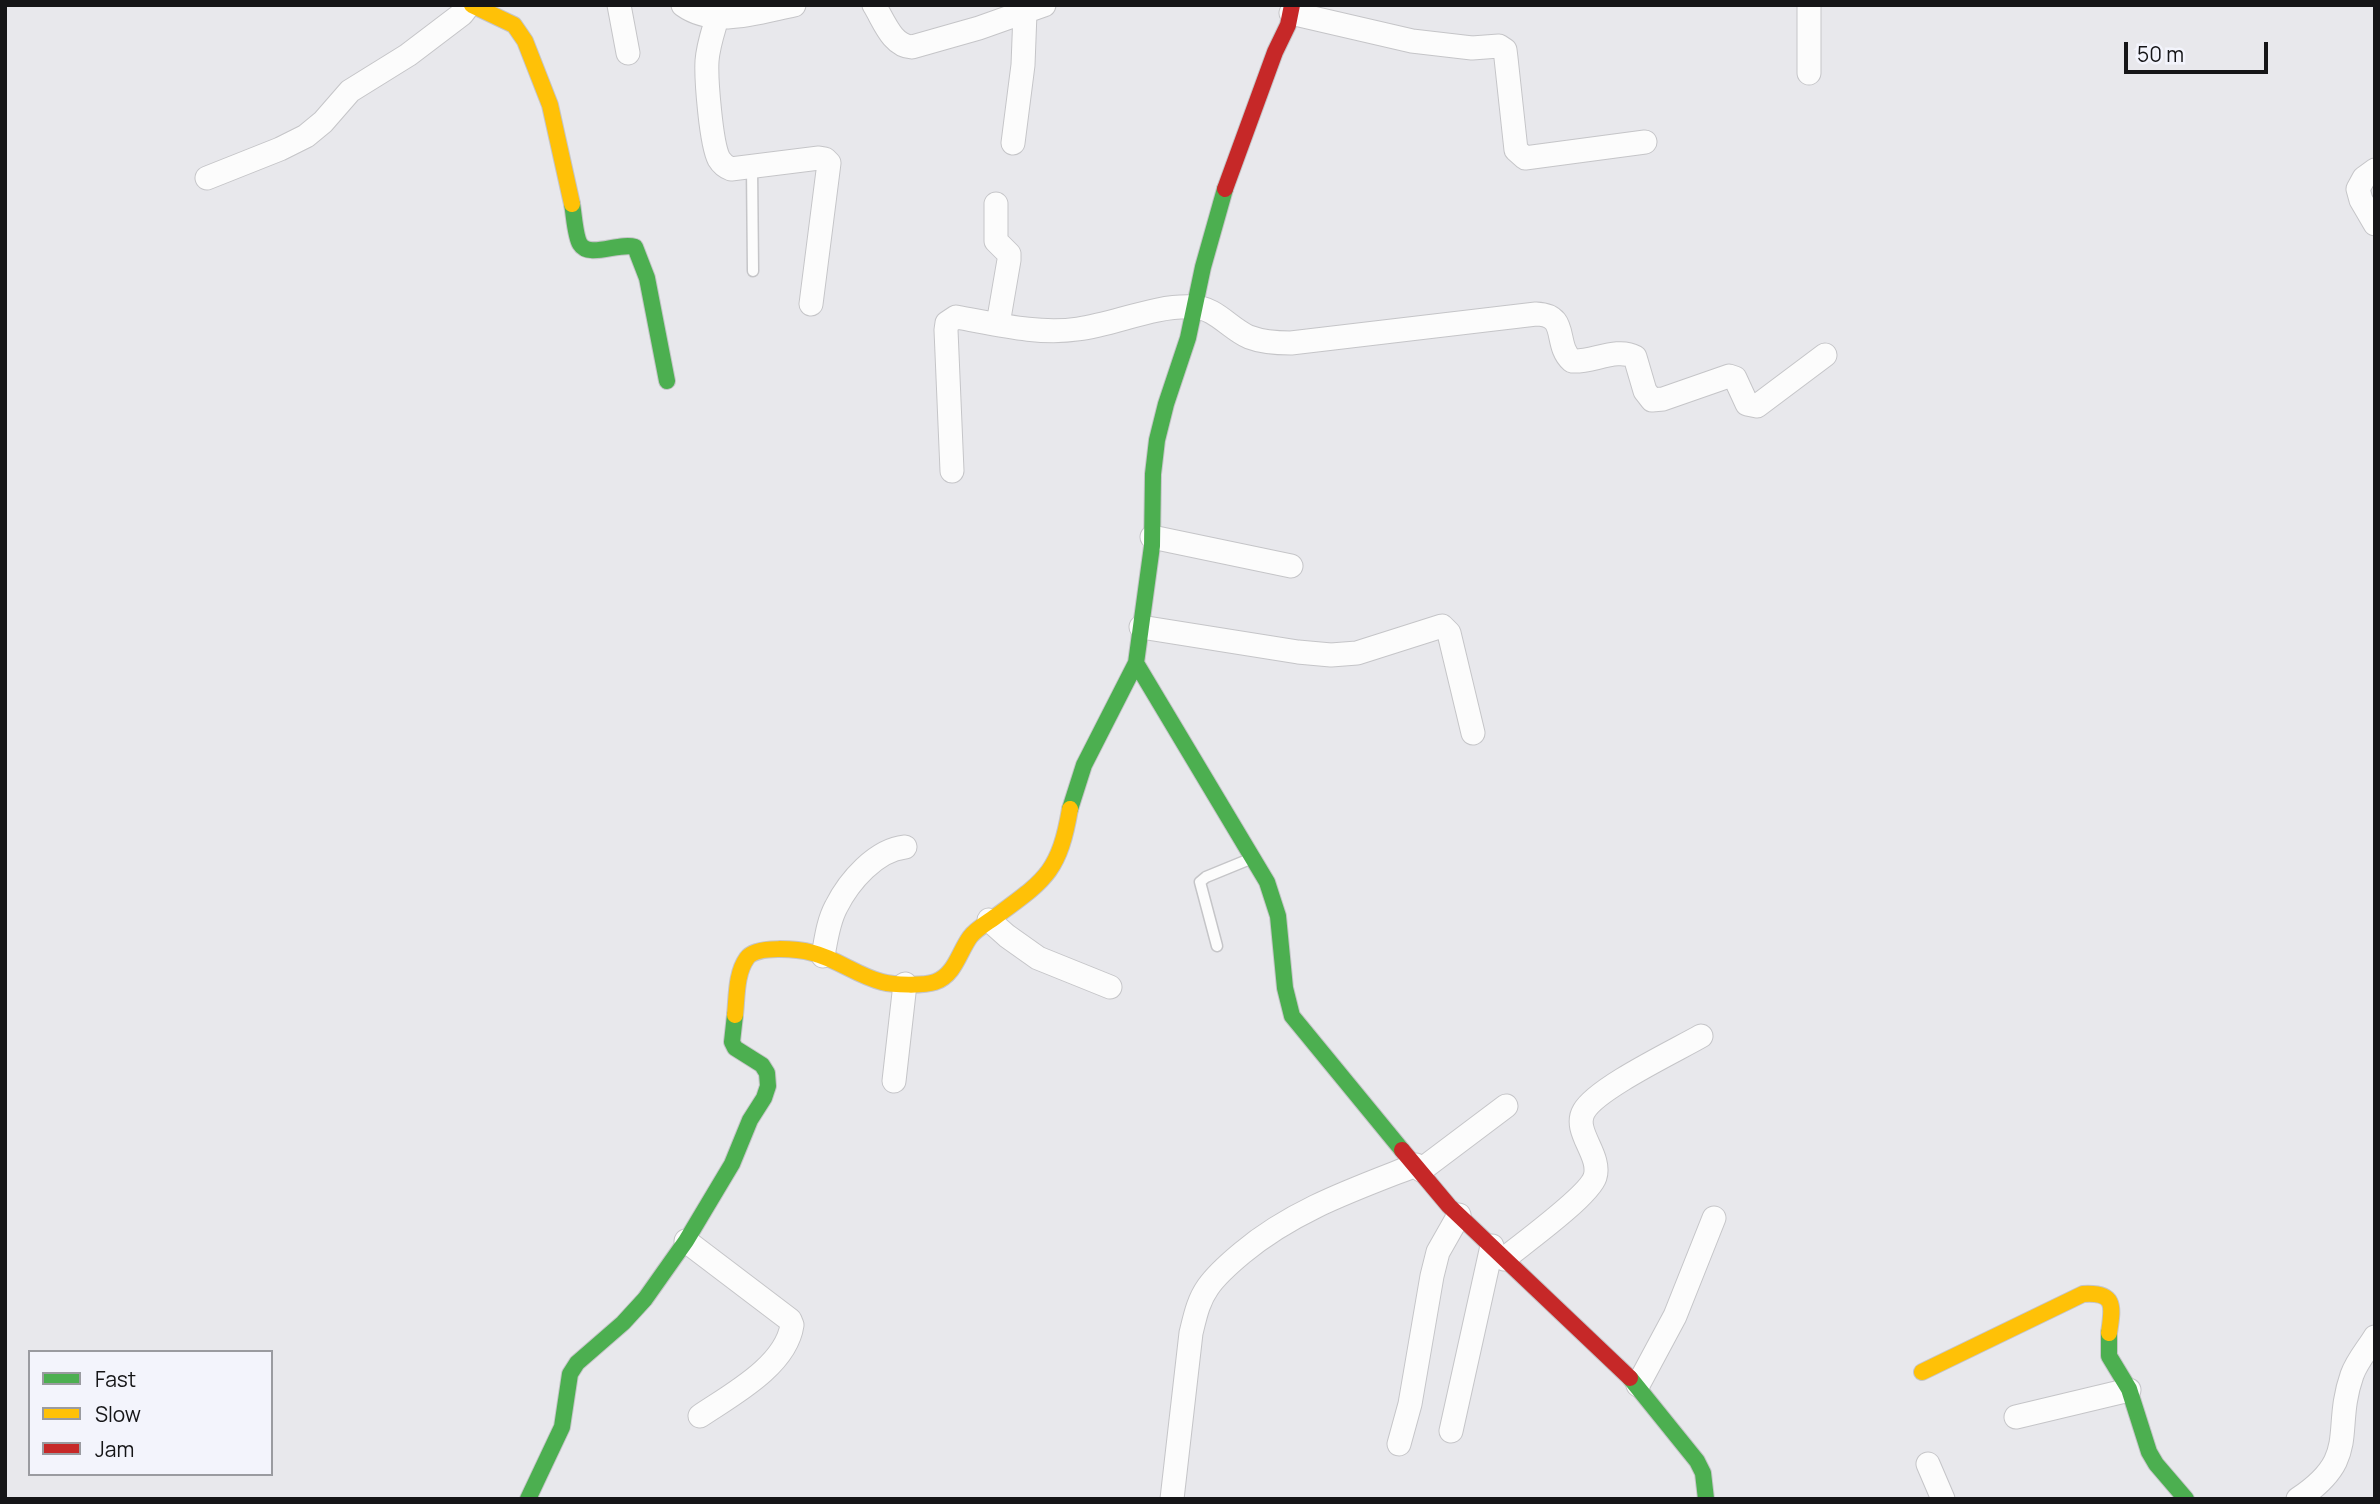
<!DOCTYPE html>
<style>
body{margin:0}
#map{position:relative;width:2380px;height:1504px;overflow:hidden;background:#e8e8ec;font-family:Manrope,sans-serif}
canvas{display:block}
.frame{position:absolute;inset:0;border:7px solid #151517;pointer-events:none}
.legend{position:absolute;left:28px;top:1350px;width:245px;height:126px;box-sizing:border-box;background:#f3f4fc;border:2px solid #9a9ba0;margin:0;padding:9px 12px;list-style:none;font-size:21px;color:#151517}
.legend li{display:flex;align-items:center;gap:14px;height:35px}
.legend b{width:35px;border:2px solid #9a9ba0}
.scale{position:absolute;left:2124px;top:42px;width:144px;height:32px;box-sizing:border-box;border:4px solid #151517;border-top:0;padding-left:9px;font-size:21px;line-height:24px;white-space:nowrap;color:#151517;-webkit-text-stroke:5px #f3f4fc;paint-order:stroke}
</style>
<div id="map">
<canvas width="2380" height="1504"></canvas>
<div class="frame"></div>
<ul class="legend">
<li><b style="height:9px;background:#4caf50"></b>Fast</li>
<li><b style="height:9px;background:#ffc107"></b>Slow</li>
<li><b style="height:9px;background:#c62828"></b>Jam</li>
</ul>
<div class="scale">50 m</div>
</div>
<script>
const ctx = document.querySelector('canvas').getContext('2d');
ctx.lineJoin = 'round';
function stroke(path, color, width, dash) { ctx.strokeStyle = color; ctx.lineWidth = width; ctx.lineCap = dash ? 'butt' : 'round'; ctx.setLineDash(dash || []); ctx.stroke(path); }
const lane = new Path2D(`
 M752,166L753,271
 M1217,946L1200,882L1206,877L1250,859`);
const street = new Path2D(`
 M619,5L628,53
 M683,5C715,28 759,12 794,5
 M874,5C884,21 892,46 912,47L979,28L1044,5
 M1809,5V73
 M1291,13L1412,41L1472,48L1499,46L1505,50L1506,58L1516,150L1525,158L1645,142
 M717,18C713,32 708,46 707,61C706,79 711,144 719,159C722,164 726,167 731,169L819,158L825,159L829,163L811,304
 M1013,143L1023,65L1025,13
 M2375,170L2364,178L2358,189L2361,200L2375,224
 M207,178L280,149L306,136L323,122L350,91L408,55L462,14L469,5
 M996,204V241L1009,254V260L998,324
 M952,471L946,330L947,323L956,317C996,324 1038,335 1078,329C1116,324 1154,305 1193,307C1215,307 1230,329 1249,337C1262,342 1277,343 1291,343L1536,314C1570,315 1553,344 1572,361C1591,363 1617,347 1635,357L1645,391L1652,400L1663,399L1729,376L1735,378L1747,404L1757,406L1825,355
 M1152,537L1291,566
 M1141,627L1298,652L1331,655L1357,653L1442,626L1449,633L1473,733
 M989,920L1007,936L1038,958L1110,987
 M823,956C826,940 828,922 836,907C849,881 876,850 905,847
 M894,1081L905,984
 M1421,1170L1506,1106
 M686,1241L790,1320L792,1325C786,1366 731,1395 700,1416
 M1504,1259C1521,1245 1589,1196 1595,1177C1602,1155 1572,1131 1584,1111C1597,1088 1675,1051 1701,1036
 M1638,1385L1675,1316L1714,1218
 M2016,1417L2129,1390
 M1451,1431L1492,1246
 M1399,1444L1410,1404L1432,1276L1438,1252L1459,1215
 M1928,1464L1943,1499
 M1172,1499L1191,1333C1195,1317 1198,1301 1208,1287C1217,1274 1230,1263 1242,1253C1293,1210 1355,1189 1416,1165
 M2298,1499C2361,1457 2332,1432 2352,1375C2357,1361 2367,1350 2375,1337`);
const fast = new Path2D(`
 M572,204C574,214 575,236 580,244C589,259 619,242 635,247L647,278L667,381
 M1136,663L1267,882L1278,916L1285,988L1292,1016L1402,1150
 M1070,809L1084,765L1136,663L1152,546L1153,474L1157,440L1166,404L1188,338L1203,267L1225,189
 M2109,1333V1356L2129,1389L2149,1452L2156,1464L2186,1499
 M1630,1378L1697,1461L1703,1473L1706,1499
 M528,1499L562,1427L570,1374L577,1363L623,1323L645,1299L686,1241L732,1164L750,1120L764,1098L768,1086L767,1073L762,1065L735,1048L732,1042L735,1015`);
const slow = new Path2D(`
 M472,5L514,25L525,41L550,105L572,204
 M735,1015C737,996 736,973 747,958C756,945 798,949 813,953C837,959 858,976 882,982C894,985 923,986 935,982C955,975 959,952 970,937C976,929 987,923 995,917C1045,880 1059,873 1070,809
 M1922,1372L2083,1294C2116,1292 2113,1306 2109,1333`);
const jam = new Path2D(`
 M1225,189L1275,52L1288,25L1292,5
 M1402,1150L1449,1206L1630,1378`);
stroke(lane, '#c5c5c8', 13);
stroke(street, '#c5c5c8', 25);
stroke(fast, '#c5c5c8', 18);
stroke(slow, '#c5c5c8', 18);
stroke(jam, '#c5c5c8', 18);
stroke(lane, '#fcfcfc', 10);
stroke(street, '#fcfcfc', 23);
stroke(fast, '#4caf50', 16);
stroke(slow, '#ffc107', 16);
stroke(jam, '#c62828', 16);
</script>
